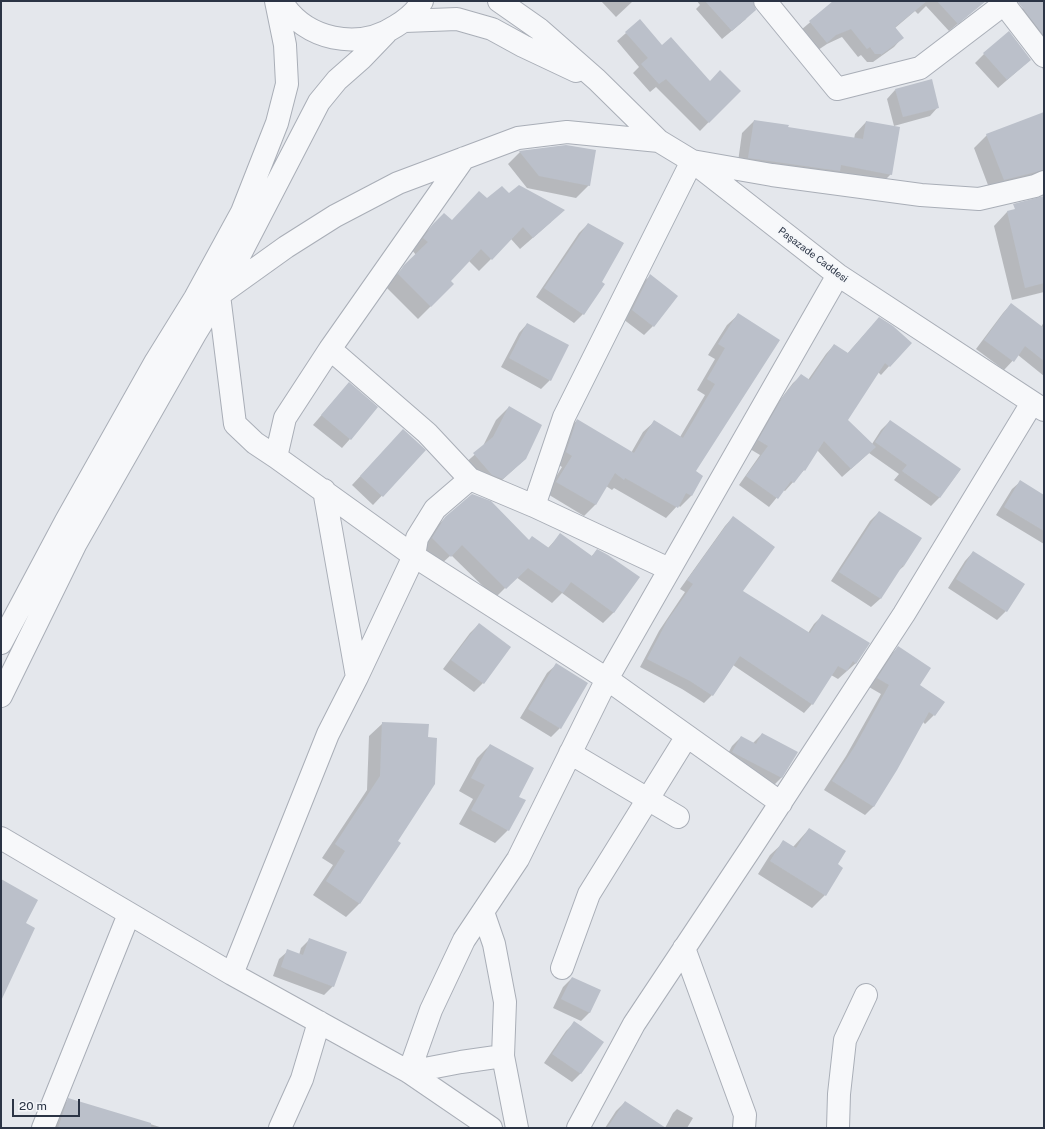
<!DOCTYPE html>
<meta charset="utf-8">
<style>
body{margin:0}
#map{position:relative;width:1045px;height:1129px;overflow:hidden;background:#e4e7ec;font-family:"Public Sans",sans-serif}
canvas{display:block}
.frame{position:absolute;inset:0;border:2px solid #2b3445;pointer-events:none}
.scale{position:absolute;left:12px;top:1099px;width:68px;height:18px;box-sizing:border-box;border:2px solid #2b3445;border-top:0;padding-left:5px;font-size:12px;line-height:14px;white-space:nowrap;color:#2b3445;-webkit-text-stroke:3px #f4f6f9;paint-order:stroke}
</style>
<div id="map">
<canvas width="1045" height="1129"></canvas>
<div class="frame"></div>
<div class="scale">20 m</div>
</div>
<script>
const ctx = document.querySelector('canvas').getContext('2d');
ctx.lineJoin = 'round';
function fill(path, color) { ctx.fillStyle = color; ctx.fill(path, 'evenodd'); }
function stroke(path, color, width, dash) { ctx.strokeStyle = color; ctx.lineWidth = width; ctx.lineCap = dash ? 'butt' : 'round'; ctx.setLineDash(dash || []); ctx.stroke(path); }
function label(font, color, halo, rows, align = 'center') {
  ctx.font = font + ' "Public Sans",sans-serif'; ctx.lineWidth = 3.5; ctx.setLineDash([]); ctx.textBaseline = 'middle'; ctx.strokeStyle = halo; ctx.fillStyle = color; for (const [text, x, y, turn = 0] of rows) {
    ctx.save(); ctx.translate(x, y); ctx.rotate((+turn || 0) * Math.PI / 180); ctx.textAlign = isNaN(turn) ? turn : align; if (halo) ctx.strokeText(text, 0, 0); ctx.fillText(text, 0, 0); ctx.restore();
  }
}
const shadow = new Path2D(`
 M601,1H633L616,17Z
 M697,1H751L746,19L722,39L696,9L700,5Z
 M835,1H985L949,31L926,6L918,14L915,11L895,28L902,38L894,47L873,62H867L861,55L858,57L842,37L827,44L818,50L801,30Z
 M1031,1H1044V74L1041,62L1009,20Z
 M626,33L662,46L710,82L739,91L700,131L656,87L650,92L633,73L639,67L617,41Z
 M984,54L1030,60L998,88L975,63Z
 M895,90L938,107L930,116L894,126L887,99Z
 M1044,114V178L991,193L974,148L987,135Z
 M754,121L787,128L854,139L855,134L866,122L891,174L879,186L737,169L742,133Z
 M566,146L589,185L576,198L527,188L508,164L520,152Z
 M509,195L551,222L520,249L511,239L479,271L469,261L450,281L453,284L418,319L386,287L392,279L416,255L412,250L421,237L444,214L451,221L487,200Z
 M1044,203V292L1012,300L994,226L1007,212Z
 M588,224L583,314L574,323L536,297L579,233Z
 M650,276L677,296L653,326L644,335L623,319L641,284Z
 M1011,304L1041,327L1044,322V376L1018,355L1004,370L976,349L1003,313Z
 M738,315L695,471L702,476L691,496L680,507L678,505L666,518L614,488L612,490L606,486L595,505L584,516L546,493L562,467L555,463L567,431L577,420L631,453L643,432L654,422L680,437L705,395L697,390L715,359L708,355L727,325Z
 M527,324L550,380L541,389L501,367L519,333Z
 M871,327L910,343L881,375L878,372L847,420L872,444L881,430L890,421L960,470L939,498L931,506L894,480L899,474L869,453L842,477L817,450L804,470L785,491L783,490L769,507L739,485L760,455L750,449L774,408L793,383L802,375L808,380L826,354L834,345L847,354Z
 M349,383L350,439L342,448L313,425Z
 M509,407L525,459L489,492L461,467L482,448L496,420Z
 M395,439L425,450L373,505L352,485Z
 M1020,482L1044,496V544L996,515L1012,489Z
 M879,512L904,566L897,572L880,599L871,607L831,581L870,521Z
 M733,517L741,592L808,633L814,624L822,616L856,663L838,679L831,675L812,704L804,713L733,665L712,695L704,703L682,689L640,667L659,631L685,592L680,589L725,526Z
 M445,518L529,540L548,548L560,535L591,557L597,550L614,612L603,623L562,593L552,603L516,577L495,598L451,555L439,566L422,549L434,529Z
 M973,552L1023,584L1006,611L997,620L948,588L965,561Z
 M479,624L510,647L483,683L474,692L443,669L470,633Z
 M898,647L934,715L925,724L923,722L874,806L865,815L824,790L846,756L881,694L869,687L890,656Z
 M556,665L560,728L551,737L520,718L547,673Z
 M383,723L396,841L399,843L359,904L346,917L313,895L333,865L322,858L367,790L369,736Z
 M762,734L796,752L781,778L772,787L724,761L732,746L741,737L753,743Z
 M490,745L508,830L495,843L459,824L473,799L459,791L477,758Z
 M809,829L836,865L825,895L812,908L758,874L770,855L784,842L793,847Z
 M310,939L333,986L324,995L273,976L279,959L288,951L299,955L301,948Z
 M572,978L590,1012L581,1021L553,1008L563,987Z
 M574,1023L581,1073L572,1082L544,1063L566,1031Z
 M69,1099L163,1128H48L51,1117Z
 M625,1102L661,1128H605L616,1111Z
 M677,1109L693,1118L687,1128H665L673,1113Z`);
const building = new Path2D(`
 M705,1H753L756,10L732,31Z
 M833,1H927L895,27L904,38L881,55V54H875L870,47L867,49L851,29L836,35L827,43L809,21Z
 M937,1H986L958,24Z
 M1018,1H1044V36L1018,2Z
 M640,19L662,45L671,37L710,81L720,70L741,91L709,123L666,79L659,84L641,64L648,58L625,32Z
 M1009,31L1031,60L1007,80L983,53Z
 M932,79L939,108L903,117L895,89Z
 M1044,112V170L1004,180L986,134Z
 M754,120L789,125L788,127L863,139L866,121L900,127L892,175L841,165L840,171L748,158Z
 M566,145L596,150L590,186L539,176L519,151Z
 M519,185L565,210L533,238L523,227L492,260L481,249L451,281L454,284L431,307L398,274L404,265L428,242L423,238L433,224L444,213L452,220L479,191L487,198L502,186L509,193Z
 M1044,196V283L1025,288L1007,211L1015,209L1013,204Z
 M588,223L624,243L602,282L605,284L584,315L544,288Z
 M650,274L678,296L654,327L632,310Z
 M1011,303L1044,328V361L1025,346L1014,362L984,340Z
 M738,313L780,340L696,471L703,476L692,496L686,493L678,508L625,478L624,480L615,473L596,505L556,482L572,456L566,452L577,419L634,453L654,420L683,438L715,384L707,379L725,348L718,344Z
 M879,317L893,326L912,343L890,367L885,363L848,420L876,447L851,469L824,441L805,471L804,470L794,483L791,481L778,499L746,476L768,446L758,440L782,398L801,374L810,380L834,344L848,353Z
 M527,323L569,345L551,381L509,358Z
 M349,382L378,407L351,440L321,415Z
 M509,406L542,425L526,459L503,479L492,475L473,453L493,437Z
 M890,420L961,469L940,498L902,471L907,465L875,442Z
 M403,429L426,450L383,497L360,476Z
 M1020,480L1044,495V531L1004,507Z
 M472,494L491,501L529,540L532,536L549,548L560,533L592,556L597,549L608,555L640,577L614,613L571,582L563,593L528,568L506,589L462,545L451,557L432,538L445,517Z
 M879,511L922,538L904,566L903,565L881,599L839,572Z
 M733,516L775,547L743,591L810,633L822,614L870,643L856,664L853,661L847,671L838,666L813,705L740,656L713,696L690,681L647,659L667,621L693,584L687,580Z
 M973,551L1025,584L1007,612L956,579Z
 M479,623L511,647L484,684L451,660Z
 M898,646L931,668L920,685L945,702L935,716L929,712L897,770L874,807L832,781L855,746L889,685L877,678Z
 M556,663L588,683L561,729L528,709Z
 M382,722L429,724L428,737L437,738L435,784L398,841L401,843L360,904L326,881L345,851L335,844L380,776Z
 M762,733L798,752L782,778L732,752L741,736L756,744Z
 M490,744L534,768L519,797L526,800L509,831L471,810L485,785L471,778Z
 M809,828L846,851L838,864L843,868L826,896L770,861L783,840L796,848Z
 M1,879L38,900L26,923L35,928L1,1001Z
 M309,938L347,952L334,987L281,967L287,949L303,955Z
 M572,977L601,990L590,1013L561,999Z
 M574,1021L604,1042L581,1074L552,1054Z
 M68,1098L151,1123V1128H58Z
 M625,1101L666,1128H607Z`);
const minor = new Path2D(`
 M281,1C305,40 358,51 396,26C406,20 417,11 422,1
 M499,1L539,29L597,80L659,141L692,161L838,275L1044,410
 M765,1L837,89L920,68L1004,4L1002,1
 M1006,1L1004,4L1044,56
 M405,21L457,19L492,29L523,46L576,71
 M464,158L330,349L285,418L276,457L414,556L607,679L781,803
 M330,349L427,433L470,479L534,506L669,569
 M276,457L255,443L235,424L219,295L286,247L335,216L398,183L518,138L567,132L659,141
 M324,490L357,677
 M534,506L564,417L692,161L772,175L921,195L979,199L1035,186L1044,182
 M1,643L66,521L156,361L195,298L242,212L277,123L287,84L285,45L276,1
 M1,696L76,543L195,334L219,295L319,102L337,80L362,58L386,33
 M570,753L678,817
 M1,838L232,974L409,1072L491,1128
 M684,948L745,1115L744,1128
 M562,968L589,894L687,736
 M232,974L328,734L357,677L414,556L417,538L435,509L470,479
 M503,1056L517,1128
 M409,1072L431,1010L464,940L518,859L607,679L838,275
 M409,1072L461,1062L503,1056L505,1002L494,944L483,912
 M43,1128L129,914
 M280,1128L302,1079L319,1022
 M578,1128L634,1024L751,848L904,614L1032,403
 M838,1128L839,1094L845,1040L866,995`);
const streetNames = [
 ["Paşazade Caddesi",813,255,37]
];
fill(shadow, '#0003');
fill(building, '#bbc0ca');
stroke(minor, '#a9aeb7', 24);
stroke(minor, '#f7f8fa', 22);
label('10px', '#2b3445', '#f4f6f9', streetNames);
</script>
